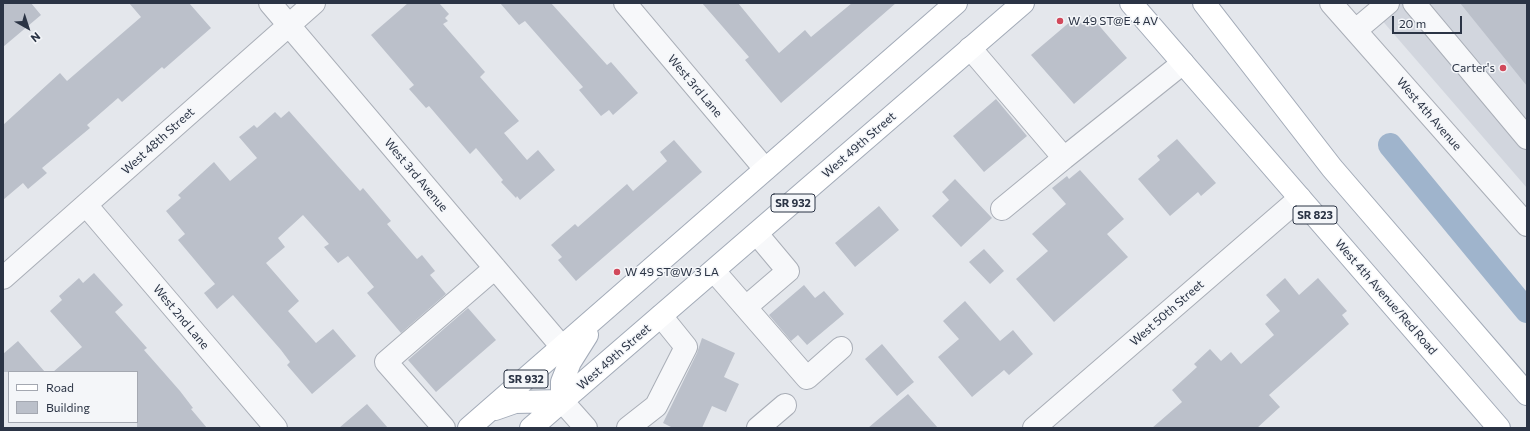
<!DOCTYPE html>
<style>
body{margin:0}
#map{position:relative;width:1530px;height:431px;overflow:hidden;background:#e4e7ec;font-family:Commissioner,sans-serif}
canvas{display:block}
.frame{position:absolute;inset:0;border:4px solid #2b3445;pointer-events:none}
.legend{position:absolute;left:8px;top:371px;width:130px;height:52px;box-sizing:border-box;background:#f4f6f9;border:1px solid #a4a8b1;margin:0;padding:5px 7px;list-style:none;font-size:12px;color:#2b3445}
.legend li{display:flex;align-items:center;gap:8px;height:20px}
.legend b{width:20px;border:1px solid #a4a8b1}
.north{position:absolute;left:8px;top:8px;width:40px;height:40px;-webkit-text-stroke:3px #f4f6f9;paint-order:stroke;rotate:141deg;font-size:11px;font-weight:700;line-height:16px;text-align:center;color:#2b3445}
.north::after{content:'';display:block;margin:auto;width:14px;height:18px;background:#2b3445;clip-path:polygon(50% 0,100% 100%,50% 72%,0 100%)}
.scale{position:absolute;left:1392px;top:16px;width:70px;height:18px;box-sizing:border-box;border:2px solid #2b3445;border-top:0;padding-left:5px;font-size:12px;line-height:14px;white-space:nowrap;color:#2b3445;-webkit-text-stroke:3px #f4f6f9;paint-order:stroke}
</style>
<div id="map">
<canvas width="1530" height="431"></canvas>
<div class="frame"></div>
<ul class="legend">
<li><b style="height:5px;background:#fff"></b>Road</li>
<li><b style="height:11px;background:#bbc0ca"></b>Building</li>
</ul>
<div class="north">N</div>
<div class="scale">20 m</div>
</div>
<script>
const ctx = document.querySelector('canvas').getContext('2d');
ctx.lineJoin = 'round';
function fill(path, color) { ctx.fillStyle = color; ctx.fill(path, 'evenodd'); }
function stroke(path, color, width, dash) { ctx.strokeStyle = color; ctx.lineWidth = width; ctx.lineCap = dash ? 'butt' : 'round'; ctx.setLineDash(dash || []); ctx.stroke(path); }
function label(font, color, halo, rows, align = 'center') {
  ctx.font = font + ' Commissioner,sans-serif'; ctx.lineWidth = 3; ctx.setLineDash([]); ctx.textBaseline = 'middle'; ctx.strokeStyle = halo; ctx.fillStyle = color; for (const [text, x, y, turn = 0] of rows) {
    ctx.save(); ctx.translate(x, y); ctx.rotate((+turn || 0) * Math.PI / 180); ctx.textAlign = isNaN(turn) ? turn : align; if (halo) ctx.strokeText(text, 0, 0); ctx.fillText(text, 0, 0); ctx.restore();
  }
}
const built = new Path2D(`
 M1367,3H1527V188Z`);
const canal = new Path2D(`
 M1390,145L1527,311`);
const building = new Path2D(`
 M3,3H31L41,15L3,47Z
 M129,3H189L211,28L164,69L162,67L122,102L118,98L87,125L90,128L42,168L47,173L28,189L23,183L3,200V125L60,73L67,81L141,17Z
 M408,3H439L449,14L445,18L448,21L443,24L485,72L480,77L519,121L504,133L527,160L538,150L555,170L520,200L517,196L516,198L501,182L503,180L476,148L470,154L429,106L426,108L409,89L414,85L371,35Z
 M500,3H551L607,65L611,62L638,93L613,115L609,110L601,116L579,90L583,87L525,21L519,25Z
 M702,3H738L779,53L805,30L811,37L852,3H896L781,103L745,60L749,57Z
 M1460,3H1527V86Z
 M1090,15L1127,58L1074,104L1031,55L1071,21L1076,27Z
 M996,99L1027,136L984,172L953,136Z
 M289,111L360,191L363,188L391,221L387,224L417,259L422,255L435,271L430,275L446,294L401,333L367,293L374,287L348,256L338,263L324,247L329,244L303,215L278,238L285,247L266,263L299,301L288,311L316,343L333,329L356,356L312,394L287,365L290,362L281,350L233,295L217,309L204,293L215,284L178,240L185,234L166,211L181,198L178,195L214,162L230,181L257,158L239,137L254,125L257,128L275,112L281,118Z
 M1177,139L1216,183L1201,196L1198,192L1170,216L1138,179L1160,160L1157,156Z
 M674,140L702,172L576,281L558,260L562,257L551,245L575,224L578,227L627,184L633,191L667,161L660,152Z
 M1080,170L1124,219L1107,234L1128,257L1054,322L1016,279L1048,251L1032,234L1066,204L1052,188L1067,176L1069,179Z
 M955,179L992,218L961,247L932,216L949,200L942,192Z
 M879,206L899,230L855,267L835,243Z
 M984,249L1004,271L990,284L969,262Z
 M94,273L123,305L115,312L147,348L144,350L180,391L193,408L191,409L207,428H137V372H53L82,347L50,311L62,300L59,296L79,278L83,283Z
 M1285,278L1299,295L1318,278L1347,311L1342,315L1349,324L1269,395L1280,407L1257,428H1152L1182,402L1172,390L1197,367L1194,364L1210,349L1221,361L1231,352L1241,364L1274,335L1265,324L1280,311L1266,295Z
 M804,285L815,298L824,291L844,314L807,345L798,335L791,341L769,315Z
 M965,301L1000,341L1013,330L1033,354L1009,375L1004,370L972,397L938,357L959,339L943,321Z
 M468,308L496,340L436,392L408,360Z
 M702,338L735,353L724,377L739,384L726,412L712,406L702,428H673L663,423L697,353Z
 M18,341L45,372H3V354Z
 M882,344L914,382L897,396L865,359Z
 M908,394L938,428H868Z
 M367,404L388,428H339Z`);
const minor = new Path2D(`
 M270,3L562,347
 M625,3L765,169
 M1331,3L1527,225
 M1414,3L1527,138
 M1356,30L1388,3
 M970,48L1064,158L1002,209
 M1064,158L1183,63
 M86,205L276,428
 M714,271L807,378L841,348
 M3,278L314,3
 M746,307L788,271L757,234
 M562,401L586,428
 M444,428L386,362L495,268
 M628,428L656,406L686,347L661,316
 M758,428L785,405
 M1034,428L1300,198`);
const major = new Path2D(`
 M1131,3L1499,428
 M1204,3L1332,168L1527,394
 M562,401V382L570,362L587,335
 M495,409L515,402L562,401
 M469,428L956,3
 M531,428L1023,3`);
const markers = [
 [1060,21,4,"#d1495b"],
 [1503,68,4,"#d1495b"],
 [617,272,4,"#d1495b"]
];
const shields = [
 [793,203,44],
 [1315,215,44],
 [526,379,44]
];
const shieldNames = [
 ["SR 932",793,203],
 ["SR 823",1315,215],
 ["SR 932",526,379]
];
const poiNames = [
 ["W 49 ST@E 4 AV",1068,21],
 ["Carter's",1495,68,"right"],
 ["W 49 ST@W 3 LA",625,272]
];
const streetNames = [
 ["West 3rd Lane",695,86,50],
 ["West 4th Avenue",1429,114,49],
 ["West 48th Street",158,141,-42],
 ["West 49th Street",859,145,-41],
 ["West 3rd Avenue",416,175,50],
 ["West 4th Avenue/Red Road",1386,297,49],
 ["West 50th Street",1167,313,-41],
 ["West 2nd Lane",181,317,50],
 ["West 49th Street",614,357,-41]
];
fill(built, '#d2d6de');
stroke(canal, '#9fb4cc', 24);
fill(building, '#bbc0ca');
stroke(minor, '#a9aeb7', 24);
stroke(major, '#a3abb8', 24);
stroke(minor, '#f7f8fa', 22);
stroke(major, '#fff', 22);
for (const [x, y, r, color] of markers) { const dot = new Path2D(); dot.arc(x, y, r, 0, 2 * Math.PI); ctx.fillStyle = color; ctx.fill(dot); stroke(dot, '#f4f6f9', 1.5); }
for (const [x, y, w] of shields) { const box = new Path2D(); box.roundRect(x - w / 2, y - 9, w, 18, 3); ctx.fillStyle = '#f4f6f9'; ctx.fill(box); stroke(box, '#2b3445', 1); }
label('bold 11px', '#2b3445', null, shieldNames);
label('12px', '#2b3445', '#f4f6f9', poiNames, 'left');
label('12px', '#2b3445', '#f4f6f9', streetNames);
</script>
